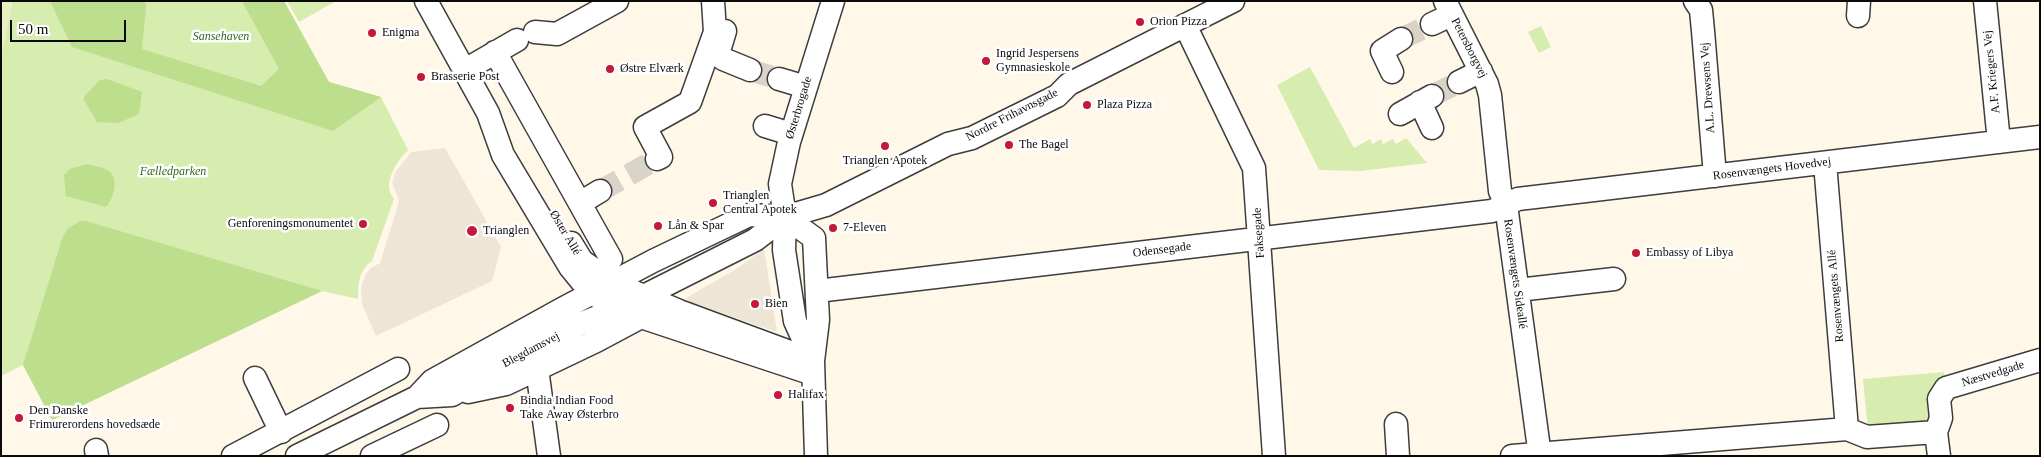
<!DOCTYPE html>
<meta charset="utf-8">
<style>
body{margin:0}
#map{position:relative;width:2041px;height:457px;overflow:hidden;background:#fff7e8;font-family:Georgia,serif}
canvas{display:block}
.frame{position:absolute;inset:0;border:2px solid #0a0a0a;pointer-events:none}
.scale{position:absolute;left:10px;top:20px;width:116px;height:22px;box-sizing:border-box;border:2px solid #0a0a0a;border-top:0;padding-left:6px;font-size:15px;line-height:18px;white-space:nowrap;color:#0a0a0a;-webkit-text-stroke:4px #fff;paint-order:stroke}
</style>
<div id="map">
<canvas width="2041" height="457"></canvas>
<div class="frame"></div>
<div class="scale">50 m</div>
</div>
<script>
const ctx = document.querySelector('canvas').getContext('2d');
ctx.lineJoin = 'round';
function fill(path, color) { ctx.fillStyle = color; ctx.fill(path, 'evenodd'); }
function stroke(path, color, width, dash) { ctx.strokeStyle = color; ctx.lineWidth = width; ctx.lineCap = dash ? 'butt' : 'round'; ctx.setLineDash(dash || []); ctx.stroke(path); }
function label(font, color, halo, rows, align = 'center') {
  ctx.font = font + ' Georgia,serif'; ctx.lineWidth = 5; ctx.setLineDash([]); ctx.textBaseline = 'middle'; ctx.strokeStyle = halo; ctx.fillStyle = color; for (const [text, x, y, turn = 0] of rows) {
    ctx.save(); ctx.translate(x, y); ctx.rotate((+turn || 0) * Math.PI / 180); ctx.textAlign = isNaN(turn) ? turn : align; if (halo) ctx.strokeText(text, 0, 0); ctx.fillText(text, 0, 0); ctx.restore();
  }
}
const green = new Path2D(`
 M1,1H284L329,82L381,97L408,150C397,161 381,184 394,199L372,261C359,270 358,284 358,299L322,291L52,420L23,365L1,376Z
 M287,1H336L299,22Z
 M1541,26L1551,47L1539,53L1528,32Z
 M1310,67L1354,148L1370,139L1372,144L1381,139L1383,144L1393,139L1396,144L1406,138L1427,163L1360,171L1319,170L1277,85Z
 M1944,372L1945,379L1935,421L1868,429L1863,379Z`);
const forest = new Path2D(`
 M50,1H145L146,7L142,49L261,86L279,69L242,1H284L329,82L381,97L333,131L72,47Z
 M107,79L142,92L139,114L118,123L97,122L84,100V97L100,80Z
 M87,164C93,166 104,167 109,171C120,180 113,199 106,207L66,196L64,175L70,169Z
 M80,221H86L322,291L52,420L23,365L62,239L67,229Z`);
const pitch = new Path2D(`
 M1,1H13L1,59Z`);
const plaza = new Path2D(`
 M445,148L501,247L492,281L376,336L362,304L361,287L366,274L371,268L380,263L398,205L399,200L392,183L396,171L411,152Z
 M764,249L777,332L690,302L686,298L736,269Z`);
const minorTunnel = new Path2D(`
 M1401,39L1432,24
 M750,70L779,79
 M1432,96L1459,82
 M600,191L657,159`);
const minor = new Path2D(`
 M426,1L488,113L503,155L570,267L592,294L641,317L813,374
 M1445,1L1487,84L1490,95L1500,191L1506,205L1540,456
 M1695,1L1701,10L1703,31L1715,176
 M1985,1L1999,142
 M1858,16L1859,1
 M1432,24L1451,15
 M1185,25L1254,168L1274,456
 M725,31L718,54L723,59L750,70
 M535,32L557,34L617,1
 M495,52L611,259
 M465,70L517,40
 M1392,72L1382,51L1401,39
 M779,79L806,87
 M1459,82L1481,71
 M1420,102L1432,128
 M1400,114L1432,96
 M765,126L791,134
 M657,159L661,157L645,127L690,102L715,32L713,1
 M580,203L600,191
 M785,217L814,238L818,320L813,361L816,456
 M571,243L582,261L613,283L679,311L798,355
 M1518,290L1614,279
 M817,291L1492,211L1518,199L2040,137
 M813,361L795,321L784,250L785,217L780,184L789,142L833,1
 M535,372L538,376L549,456
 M255,378L281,432
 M468,392L506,384L596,341L641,317
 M417,397L452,395L520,355L580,324L620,308L755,240L785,217
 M1396,424L1398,456
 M1847,429L1867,437L1936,432
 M96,450L97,456
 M233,456L398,369
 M297,456L417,397L432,381L564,308L653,261L749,215L785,217L826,205L948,144L972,138L1057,96L1069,84L1233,1
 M372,456L437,425
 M1512,456L1847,429L1825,163
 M1939,456L1936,432L1941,418L1939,399L1946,388L2040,360`);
const markers = [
 [1140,22,5,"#c41839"],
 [372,33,5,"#c41839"],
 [986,61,5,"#c41839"],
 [610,69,5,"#c41839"],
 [421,77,5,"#c41839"],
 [1087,105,5,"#c41839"],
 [1009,145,5,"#c41839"],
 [885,146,5,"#c41839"],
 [713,203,5,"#c41839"],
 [363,224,5,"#c41839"],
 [658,226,5,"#c41839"],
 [833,228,5,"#c41839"],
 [472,231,6,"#c41839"],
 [1636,253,5,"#c41839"],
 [755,304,5,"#c41839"],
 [778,395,5,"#c41839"],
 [510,408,5,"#c41839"],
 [19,418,5,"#c41839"]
];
const poiNames = [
 ["Orion Pizza",1150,22],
 ["Enigma",382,33],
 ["Ingrid Jespersens",996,54],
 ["Gymnasieskole",996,68],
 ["Østre Elværk",620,69],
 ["Brasserie Post",431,77],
 ["Plaza Pizza",1097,105],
 ["The Bagel",1019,145],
 ["Trianglen Apotek",885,161,"center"],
 ["Trianglen",723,196],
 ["Central Apotek",723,210],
 ["Genforeningsmonumentet",353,224,"right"],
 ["Lån & Spar",668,226],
 ["7-Eleven",843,228],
 ["Trianglen",483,231],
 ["Embassy of Libya",1646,253],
 ["Bien",765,304],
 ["Halifax",788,395],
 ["Bindia Indian Food",520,401],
 ["Take Away Østerbro",520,415],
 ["Den Danske",29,411],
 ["Frimurerordens hovedsæde",29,425]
];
const parkNames = [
 ["Sansehaven",221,37],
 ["Fælledparken",173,172]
];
const streetNames = [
 ["Petersborgvej",1469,48,63],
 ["A.F. Kriegers Vej",1992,72,-96],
 ["A.L. Drewsens Vej",1708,88,-94],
 ["Østerbrogade",799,108,-73],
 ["Nordre Frihavnsgade",1012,115,-27],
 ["Rosenvængets Hovedvej",1772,169,-7],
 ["Øster Allé",565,233,59],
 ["Faksegade",1259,233,-94],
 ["Odensegade",1162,250,-7],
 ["Rosenvængets Sideallé",1515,274,82],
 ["Rosenvængets Allé",1836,296,-95],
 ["Blegdamsvej",531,350,-28],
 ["Næstvedgade",1993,374,-17]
];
fill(green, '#d7ecaf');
fill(forest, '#bdde8d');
fill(pitch, '#e8f2c1');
fill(plaza, '#eee5d7');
stroke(minorTunnel, '#dad3c7', 22, [22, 11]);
stroke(minor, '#3d3d3d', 25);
stroke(minor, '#fff', 22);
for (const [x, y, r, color] of markers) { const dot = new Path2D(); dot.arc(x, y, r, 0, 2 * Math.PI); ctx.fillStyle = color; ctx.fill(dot); stroke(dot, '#fff', 2); }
label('12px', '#0a0a0a', '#fff', poiNames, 'left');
label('italic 12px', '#336617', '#fff', parkNames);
label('12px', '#0a0a0a', '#fff', streetNames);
</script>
